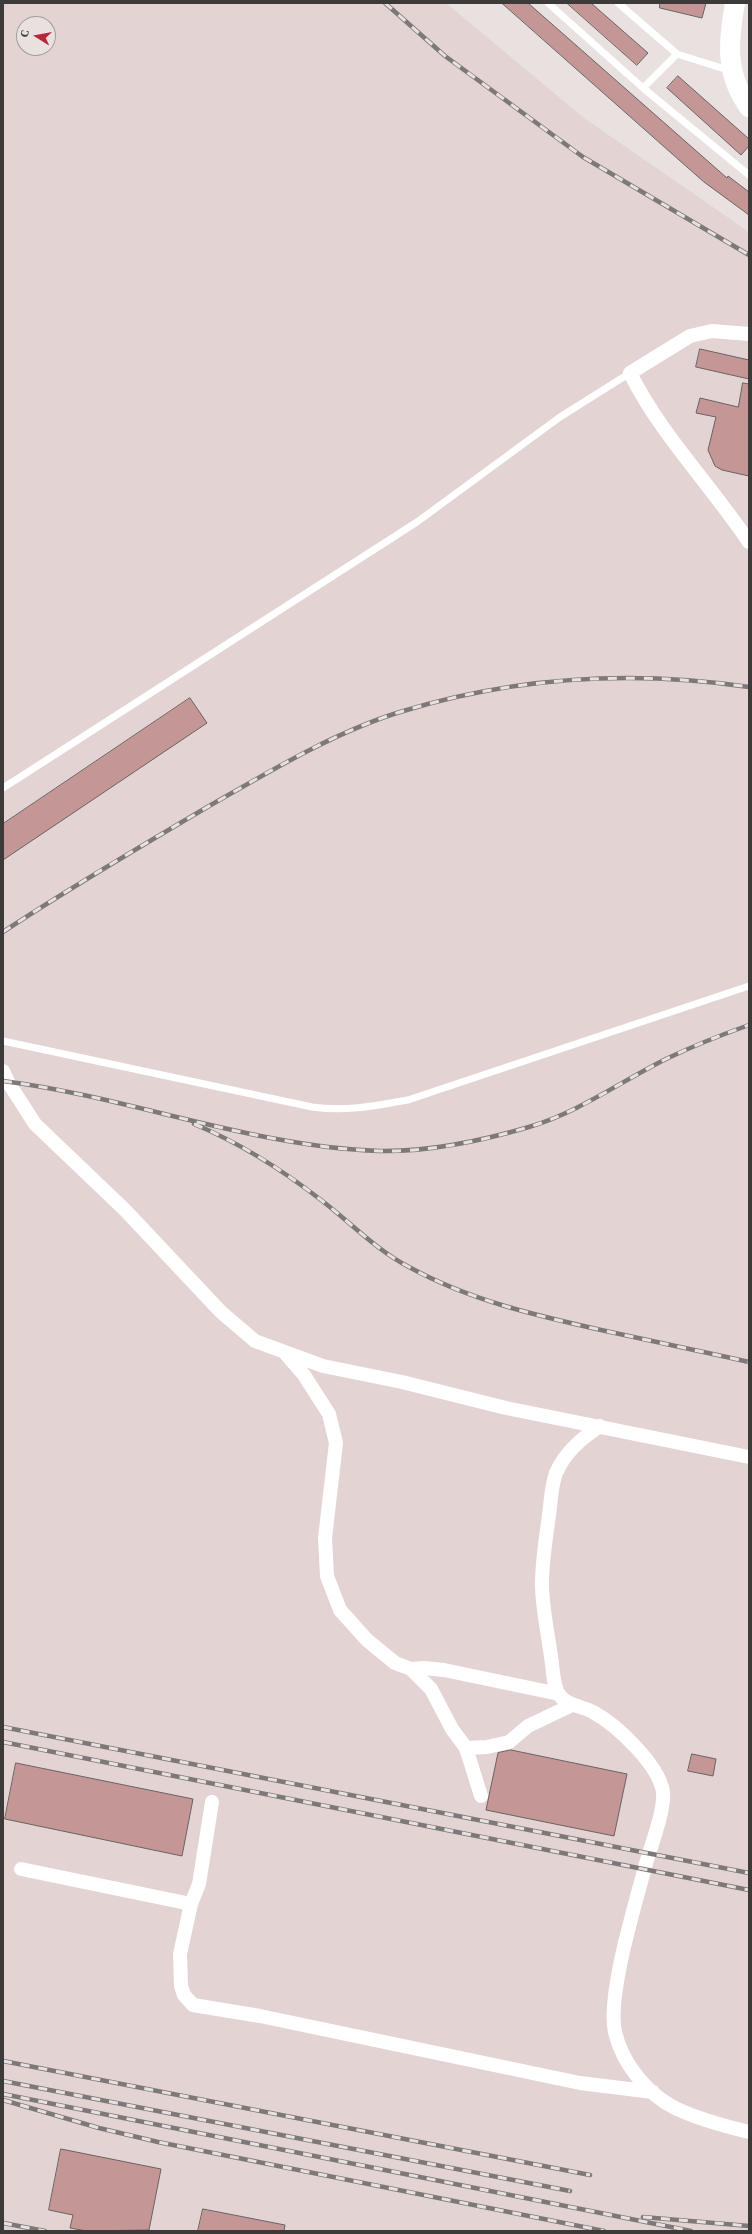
<!DOCTYPE html>
<meta charset="utf-8">
<style>
body{margin:0}
#map{position:relative;width:752px;height:2234px;overflow:hidden;background:#e9e1e0;font-family:"Source Serif 4",serif}
canvas{display:block}
.frame{position:absolute;inset:0;border:4px solid #3d3a3a;pointer-events:none}
.north{position:absolute;left:16px;top:16px;width:40px;height:40px;box-sizing:border-box;background:#e9e1e0;border:1px solid #a49e9e;border-radius:50%;rotate:281deg;font-size:11px;font-weight:700;line-height:16px;text-align:center;color:#3d3a3a}
.north::after{content:'';display:block;margin:auto;width:14px;height:18px;background:#b82739;clip-path:polygon(50% 0,100% 100%,50% 72%,0 100%)}
</style>
<div id="map">
<canvas width="752" height="2234"></canvas>
<div class="frame"></div>
<div class="north">С</div>
</div>
<script>
const ctx = document.querySelector('canvas').getContext('2d');
ctx.lineJoin = 'round';
function fill(path, color) { ctx.fillStyle = color; ctx.fill(path, 'evenodd'); }
function stroke(path, color, width, dash) { ctx.strokeStyle = color; ctx.lineWidth = width; ctx.lineCap = dash ? 'butt' : 'round'; ctx.setLineDash(dash || []); ctx.stroke(path); }
const built = new Path2D(`
 M3,3H446L584,118L749,232V2231H3ZM24,24H48V48H24Z`);
const building = new Path2D(`
 M502,3H528L727,178L728,176L749,192V215L704,182Z
 M567,3H591L648,53L637,65Z
 M660,3H706L702,18L660,8Z
 M678,76L749,139V146L741,155L667,88Z
 M700,349L749,360V379L696,367Z
 M743,383L749,384V476L722,470L715,466L708,450L716,417L696,413L700,398L738,407Z
 M190,698L207,723L3,860V824Z
 M511,1750L627,1774L614,1836L486,1810L498,1753Z
 M692,1754L716,1759L713,1776L688,1771Z
 M16,1763L193,1799L182,1856L5,1819Z
 M61,2149L161,2169L149,2230L87,2231L70,2228L73,2215L49,2210Z
 M203,2209L285,2225L284,2231H198Z`);
const lane = new Path2D(`
 M548,3L643,88L749,175
 M618,3L677,54L731,71
 M643,88L677,54
 M3,788L417,522L560,417L630,373
 M3,1041L312,1107C345,1112 375,1106 408,1100L749,986`);
const street = new Path2D(`
 M749,334L712,331L690,336L630,373C661,435 710,484 749,542
 M3,1071L8,1082L35,1124L125,1210L221,1312L255,1341L323,1366L402,1382L506,1408L749,1457
 M286,1354L304,1375L329,1414L336,1443L325,1538L327,1576L340,1610L367,1640L395,1663L411,1669L424,1668L444,1670L559,1694
 M600,1426C582,1438 565,1452 556,1473C551,1486 551,1502 549,1515C546,1538 542,1561 542,1584C542,1608 548,1633 551,1657C553,1668 553,1686 559,1695C568,1706 582,1706 593,1712C617,1725 659,1765 663,1792C665,1811 650,1848 645,1867C635,1906 607,1995 615,2032C622,2063 647,2094 675,2108C698,2119 724,2126 749,2132
 M411,1669L431,1689L452,1729L466,1748L481,1796
 M466,1748L487,1747L509,1742L528,1726L572,1705
 M212,1802L199,1884L191,1904L180,1954L181,1986L184,1995L193,2005L260,2016L580,2083L653,2092
 M21,1869L191,1904`);
const secondary = new Path2D(`
 M735,3C728,42 725,74 749,107`);
const rail = new Path2D(`
 M385,3L445,56L583,157L749,255
 M3,932C68,889 136,849 204,809C265,774 332,733 400,712C514,677 632,670 749,687
 M3,1081C129,1097 253,1147 379,1151C430,1152 481,1141 529,1127C579,1112 620,1082 666,1059C693,1046 721,1035 749,1025
 M194,1124C240,1143 281,1169 321,1200C350,1222 376,1250 409,1267C469,1300 534,1315 601,1330C651,1341 700,1351 749,1362
 M3,1727L749,1873
 M3,1742L749,1890
 M3,2061L590,2175
 M3,2081L570,2191
 M3,2094L691,2231
 M3,2100L99,2128L158,2142L604,2231
 M643,2217L749,2226
 M3,2223L45,2231`);
fill(built, '#e4d3d3');
fill(building, '#c49796');
stroke(building, '#6a6363', 1);
stroke(lane, '#fff', 7);
stroke(street, '#fff', 14);
stroke(secondary, '#fff', 20);
stroke(rail, '#7d7978', 4.5);
stroke(rail, '#e9e1e0', 3, [9]);
</script>
